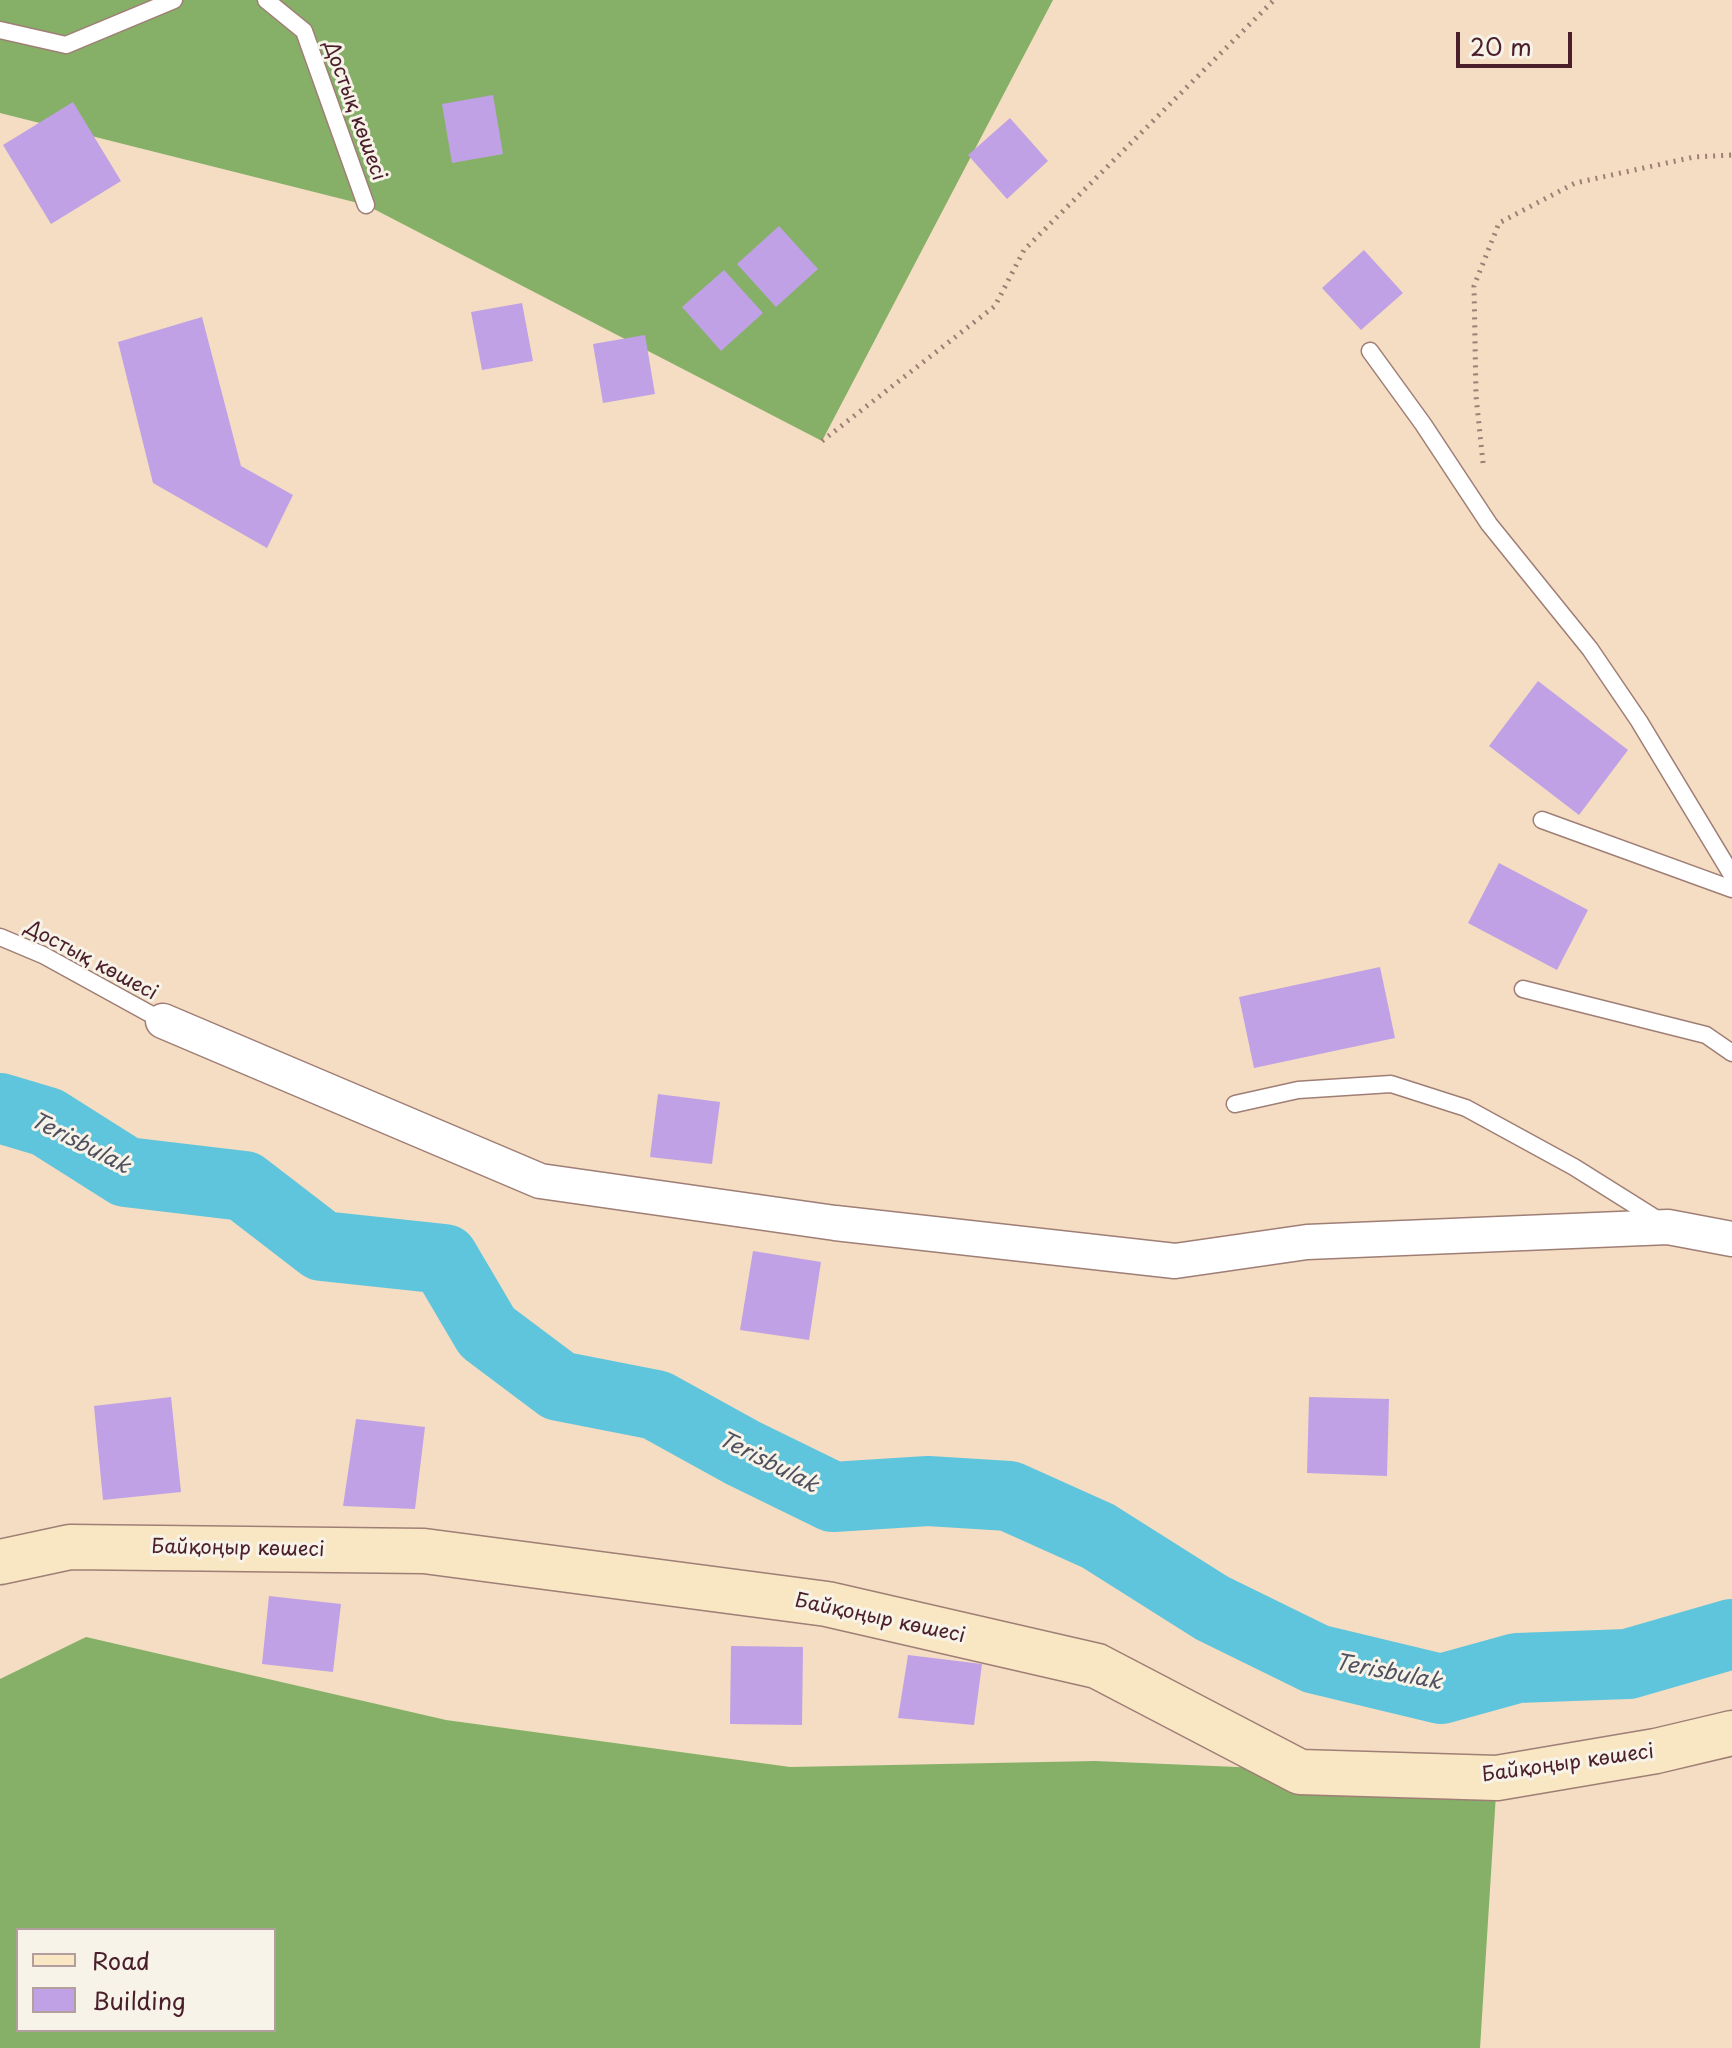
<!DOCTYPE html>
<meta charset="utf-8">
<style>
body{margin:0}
#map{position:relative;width:1732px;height:2048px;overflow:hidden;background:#f4ddc2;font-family:"Playpen Sans",sans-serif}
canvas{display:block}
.legend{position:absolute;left:16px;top:1928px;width:260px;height:104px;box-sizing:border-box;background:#f7f3e8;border:2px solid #b29e9c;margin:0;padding:10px 14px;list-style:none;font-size:24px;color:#4a1f2b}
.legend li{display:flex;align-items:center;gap:16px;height:40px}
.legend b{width:40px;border:2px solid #b29e9c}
.scale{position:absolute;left:1456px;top:32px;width:116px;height:36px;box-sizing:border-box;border:4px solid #4a1f2b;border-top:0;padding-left:10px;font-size:24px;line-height:28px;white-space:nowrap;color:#4a1f2b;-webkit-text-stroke:6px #f7f3e8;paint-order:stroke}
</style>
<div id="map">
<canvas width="1732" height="2048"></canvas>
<ul class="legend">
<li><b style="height:10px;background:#f9e7c3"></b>Road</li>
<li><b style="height:22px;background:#c0a1e5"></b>Building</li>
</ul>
<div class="scale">20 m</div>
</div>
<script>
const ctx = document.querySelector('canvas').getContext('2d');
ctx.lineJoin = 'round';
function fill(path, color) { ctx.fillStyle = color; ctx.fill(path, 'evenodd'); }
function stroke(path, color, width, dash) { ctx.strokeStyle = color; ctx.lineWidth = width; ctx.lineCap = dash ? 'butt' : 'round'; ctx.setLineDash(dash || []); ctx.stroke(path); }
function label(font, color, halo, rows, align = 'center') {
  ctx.font = font + ' "Playpen Sans",sans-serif'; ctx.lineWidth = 6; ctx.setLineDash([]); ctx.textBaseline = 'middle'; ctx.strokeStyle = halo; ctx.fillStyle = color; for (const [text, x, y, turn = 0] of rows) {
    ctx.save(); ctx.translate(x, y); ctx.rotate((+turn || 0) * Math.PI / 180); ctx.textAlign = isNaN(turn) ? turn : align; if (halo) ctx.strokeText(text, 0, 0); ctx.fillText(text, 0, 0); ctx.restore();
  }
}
const forest = new Path2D(`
 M0,0H1053L822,441L366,205L0,113Z
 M86,1637L446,1720L790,1767L1095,1761L1497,1778L1480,2048H0V1679ZM18,1930H274V2030H18Z`);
const river = new Path2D(`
 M0,1108L47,1122L126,1172L244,1186L322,1246L444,1259L487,1332L559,1386L656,1405L743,1453L833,1497L928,1491L1009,1496L1098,1536L1212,1608L1316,1659L1441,1689L1517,1668L1628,1664L1732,1634`);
const building = new Path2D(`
 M493,95L503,154L452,163L442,104Z
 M73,102L121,181L51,224L3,145Z
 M1010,118L1048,161L1007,199L968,155Z
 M779,226L818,269L776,307L737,264Z
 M1364,250L1403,293L1361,330L1322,288Z
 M724,270L763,313L721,351L682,307Z
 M522,303L533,361L482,370L471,312Z
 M202,317L241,466L293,495L267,548L153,483L118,342Z
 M645,335L655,394L603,403L593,344Z
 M1538,681L1628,750L1579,815L1489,746Z
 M1499,863L1588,910L1557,970L1468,923Z
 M1380,967L1395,1038L1254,1068L1239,997Z
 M658,1094L720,1102L712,1164L650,1157Z
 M753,1251L821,1262L809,1340L740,1330Z
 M171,1397L181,1492L103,1500L94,1406Z
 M1309,1397L1389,1399L1387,1476L1307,1473Z
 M356,1419L425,1427L415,1509L343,1506Z
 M269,1596L341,1604L333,1672L262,1664Z
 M731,1646L803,1647L802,1725L730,1724Z
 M908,1655L982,1664L974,1725L898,1718Z`);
const path = new Path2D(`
 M822,441L995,306L1024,250L1274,0
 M1483,463L1476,396L1474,286L1499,223L1575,183L1694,157L1732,155`);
const lane = new Path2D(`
 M266,0L304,31L366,205
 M0,30L66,45L174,0
 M1370,351L1423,424L1489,524L1590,649L1639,721L1732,875
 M1542,820L1732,889
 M0,937L43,955L163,1021
 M1523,989L1706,1035L1732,1053
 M1235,1104L1298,1090L1391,1084L1466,1108L1574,1167L1660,1221`);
const street = new Path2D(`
 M163,1021L540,1181L835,1223L1175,1261L1307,1242L1668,1227L1732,1239`);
const secondary = new Path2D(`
 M0,1562L70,1547L424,1551L827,1604L1097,1666L1300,1772L1497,1778L1656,1751L1732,1733`);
const streetNames = [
 ["Достық көшесі",354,111,70],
 ["Достық көшесі",91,961,28],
 ["Байқоңыр көшесі",238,1549,1],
 ["Байқоңыр көшесі",880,1619,12],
 ["Байқоңыр көшесі",1568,1764,-8]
];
const waterNames = [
 ["Terisbulak",80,1144,27],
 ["Terisbulak",768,1463,27],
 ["Terisbulak",1388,1673,11]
];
fill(forest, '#86b068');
stroke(river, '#5fc5dd', 70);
fill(building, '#c0a1e5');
stroke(lane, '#9f7e76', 19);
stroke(street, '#9f7e76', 37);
stroke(secondary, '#9f7e76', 47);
stroke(path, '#9f7e76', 5, [2, 6]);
stroke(lane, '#fff', 16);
stroke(street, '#fff', 34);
stroke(secondary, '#f9e7c3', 44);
label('20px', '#4a1f2b', '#f7f3e8', streetNames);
label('italic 22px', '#505160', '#f7f3e8', waterNames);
</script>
